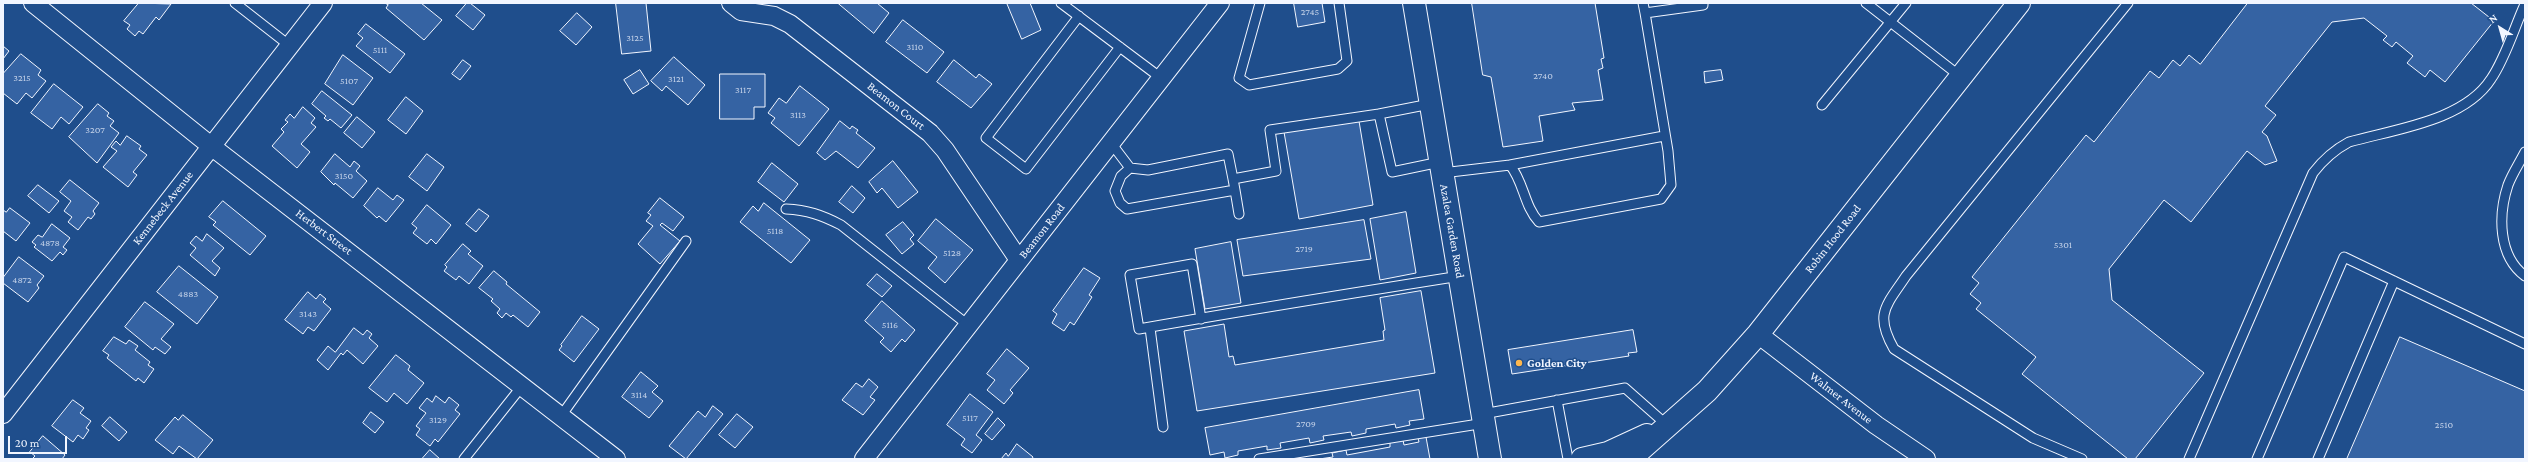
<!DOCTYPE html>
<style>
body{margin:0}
#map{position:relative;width:2528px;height:462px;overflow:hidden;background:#1f4e8c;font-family:"Crimson Pro",serif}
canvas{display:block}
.frame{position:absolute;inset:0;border:4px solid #f2f6ff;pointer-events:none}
.north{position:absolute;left:2480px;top:8px;width:40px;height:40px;-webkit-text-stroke:3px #1f4e8c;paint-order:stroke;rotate:323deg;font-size:11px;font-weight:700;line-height:16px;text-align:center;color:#f2f6ff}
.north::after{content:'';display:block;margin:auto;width:14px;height:18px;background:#f2f6ff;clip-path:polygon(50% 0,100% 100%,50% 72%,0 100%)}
.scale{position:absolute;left:8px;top:436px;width:59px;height:18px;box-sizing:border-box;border:2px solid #f2f6ff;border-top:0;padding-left:5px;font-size:12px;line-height:14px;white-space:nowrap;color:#f2f6ff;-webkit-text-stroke:3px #1f4e8c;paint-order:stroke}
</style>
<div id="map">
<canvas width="2528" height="462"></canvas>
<div class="frame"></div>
<div class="north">N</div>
<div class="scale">20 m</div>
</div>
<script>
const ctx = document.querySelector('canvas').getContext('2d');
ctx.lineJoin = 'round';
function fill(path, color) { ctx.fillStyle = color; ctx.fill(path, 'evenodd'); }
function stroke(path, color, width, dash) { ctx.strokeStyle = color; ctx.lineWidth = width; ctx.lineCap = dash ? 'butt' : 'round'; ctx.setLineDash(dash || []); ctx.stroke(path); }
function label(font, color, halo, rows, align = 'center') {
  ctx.font = font + ' "Crimson Pro",serif'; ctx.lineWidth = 3; ctx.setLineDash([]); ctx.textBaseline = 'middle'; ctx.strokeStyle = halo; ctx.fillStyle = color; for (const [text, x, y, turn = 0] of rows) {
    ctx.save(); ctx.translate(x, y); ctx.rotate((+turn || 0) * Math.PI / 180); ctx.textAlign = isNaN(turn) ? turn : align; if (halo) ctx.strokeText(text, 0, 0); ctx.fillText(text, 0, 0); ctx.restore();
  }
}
const building = new Path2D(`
 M139,3L171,4L159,20L156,17L143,34L139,31L135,36L127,29L130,25L124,21Z
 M385,3H421L442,20L424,40L386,8L388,5Z
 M467,3H470L485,15L473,30L456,16Z
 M616,3H646L651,51L622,54Z
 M838,3H877L889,13L874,33Z
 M1007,3H1030L1041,30L1022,39Z
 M1294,3H1322L1325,22L1298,27Z
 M1472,3H1595L1604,58L1601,59L1603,68L1598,70L1603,100L1572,103L1575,110L1539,116L1543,141L1503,147L1491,77L1483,75Z
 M2248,3H2471L2494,21L2445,82L2430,70L2425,77L2407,63L2413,56L2396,42L2392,47L2383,40L2387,36L2364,18L2332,22L2265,106L2276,115L2262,132L2267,136L2277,161L2265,165L2247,151L2191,222L2164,200L2109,269L2112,300L2204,373L2135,459H2128L2022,374L2036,357L1976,309L1981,303L1970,294L1979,283L1972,277L2086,135L2094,142L2150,71L2159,78L2173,60L2180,66L2189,55L2200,64Z
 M577,13L592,27L576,45L560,31Z
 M903,20L944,52L927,73L886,42Z
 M366,24L405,54L390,73L356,46L363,38L358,34Z
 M3,46L9,51L3,59Z
 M21,54L41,70L38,75L46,81L32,98L26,93L17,104L3,93V74Z
 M343,55L373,78L353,105L325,84Z
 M674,57L705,85L688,105L666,86L662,91L651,81Z
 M463,60L471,66L460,80L452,74Z
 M954,60L976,78L979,74L992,84L971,108L937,82Z
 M640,70L649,84L633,94L624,80Z
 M1721,70L1723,80L1705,83L1704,72Z
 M720,74H765V107H754V119H720Z
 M54,84L83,107L69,124L61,117L52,129L31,113Z
 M800,86L829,109L799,146L771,123L775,118L768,113L779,98L786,103Z
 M322,91L352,115L341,128L330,119L328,121L324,118L326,116L312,104Z
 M406,97L423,111L406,134L388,120Z
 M98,104L109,113L107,116L114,121L110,126L119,133L97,163L69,137Z
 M303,107L315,118L311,123L316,127L301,144L310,152L297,168L272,146L284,132L281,129L288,122L285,120L290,114L294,118Z
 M357,117L375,132L362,148L344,133Z
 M840,121L850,129L852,126L858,130L856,133L875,148L858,168L836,151L825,160L817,153Z
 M1359,121L1373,205L1299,219L1284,132Z
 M127,136L141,146L139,149L147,155L133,172L137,175L128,187L103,167L117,151L111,147L116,141L120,145Z
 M335,154L350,167L354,161L360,166L356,171L367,181L353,198L335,183L334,185L321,172Z
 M427,154L444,167L427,191L409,177Z
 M893,161L918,192L898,208L882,188L877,193L869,182Z
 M772,163L798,184L784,202L758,182Z
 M70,180L99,203L93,211L95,214L91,219L88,217L78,230L68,222L72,217L64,211L71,201L60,192Z
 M38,185L59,201L49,213L28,196Z
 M852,186L865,198L853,213L839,202Z
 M378,188L393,200L397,195L404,200L386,222L379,216L377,218L364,206Z
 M660,198L684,217L673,231L662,223L660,225L680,241L660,264L638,244L653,226L646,221L651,215L648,213Z
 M223,201L266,236L250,255L213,225L216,222L209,217Z
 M764,203L810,240L791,263L740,222L753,206L758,211Z
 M427,205L451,225L436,244L431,239L427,244L413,233L417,228L412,224Z
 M10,208L30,223L16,241L3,231V210L6,212Z
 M479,209L489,216L476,232L466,224Z
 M1406,212L1416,273L1380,280L1370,219Z
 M936,219L973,250L945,283L928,268L937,257L918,241Z
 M1364,220L1371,259L1243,276L1237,240Z
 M903,222L914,235L910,239L914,244L902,254L886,235Z
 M52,224L70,238L63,247L67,250L63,255L60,252L52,261L34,247L36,245L32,242L38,235L42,237Z
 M207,234L224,248L212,261L220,268L215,276L190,255L196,248L190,243L196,236L202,241Z
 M1231,242L1241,303L1205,309L1195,249Z
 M463,244L471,251L468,254L483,266L469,284L459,276L456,280L444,271L447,267L445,265Z
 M19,257L44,276L37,285L39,288L28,302L3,283V278Z
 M179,266L218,297L197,324L157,292Z
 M1084,268L1100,278L1089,295L1092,297L1074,325L1070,322L1064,331L1052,323L1057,314L1053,311Z
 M494,271L507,282L506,284L540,312L528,327L513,315L511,317L506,313L502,318L497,313L500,309L491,301L493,299L479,288Z
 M877,274L892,286L882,297L867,285Z
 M1421,291L1435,373L1197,411L1184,331L1224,324L1229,357L1233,356L1235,365L1384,340L1383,331L1385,330L1380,298Z
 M308,292L316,299L320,294L326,299L323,302L331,309L314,331L308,327L303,334L285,320Z
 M882,301L915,330L905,342L902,339L891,352L880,342L884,338L865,321Z
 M145,302L174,324L161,339L171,347L165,354L155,347L153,350L125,327Z
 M582,316L599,329L574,362L559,350L562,346L561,345Z
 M354,328L363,335L367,330L372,334L369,338L378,346L363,364L347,350L343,355L341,353L328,370L317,360L328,346L335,352Z
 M1633,330L1637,352L1628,353L1629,356L1512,374L1508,350Z
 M114,337L126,344L129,340L138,346L135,350L150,362L148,365L154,369L144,383L138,378L136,381L107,358L109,355L103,351Z
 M2400,337L2525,391V459H2347Z
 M1007,349L1029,368L1010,390L1013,393L1004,404L987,390L995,380L987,374Z
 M396,355L410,366L408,370L424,383L407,404L394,393L387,402L369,388Z
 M641,372L658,386L652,392L663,401L649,418L622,397Z
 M869,379L878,387L870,397L875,400L863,415L842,400L856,383L862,387Z
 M1419,390L1424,419L1409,421L1410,425L1396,428L1395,424L1366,429V433L1352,436L1351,432L1323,436L1324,440L1310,443L1309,438L1280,443L1281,448L1267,450V446L1238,451V455L1225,458L1224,452L1210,455L1205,428Z
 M970,394L993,412L976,435L982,440L972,453L961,445L965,439L947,425Z
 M436,396L445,403L449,397L459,405L455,410L460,414L438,442L435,439L430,446L416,435L420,429L416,426L426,413L419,408L427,398L432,402Z
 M73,400L84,408L80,413L91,421L86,428L89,430L83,439L78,435L73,442L52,426Z
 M713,406L723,414L686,459L669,446L698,411L705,417Z
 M371,412L384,422L375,433L363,423Z
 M737,414L753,427L735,448L719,435Z
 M183,415L213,440L197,459L179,446L173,454L155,440L175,417L178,420Z
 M110,417L127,432L119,441L102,426Z
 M998,418L1005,425L992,440L985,434Z
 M43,436L65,455L62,459H32L35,456L30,452Z
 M1426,437L1430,459H1319L1333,457L1332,453L1346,450L1347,455L1390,447V442L1403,440L1404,445L1419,442L1418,438Z
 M1017,444L1033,457L1032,459H1001L1006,453L1008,456Z
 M430,450L440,459H422Z`);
const lane = new Path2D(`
 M235,3L290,46
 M1061,3L1161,78
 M1260,3L1239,78L1249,85L1338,69L1347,61L1339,3
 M1643,3L1645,13
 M1866,3L1961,77
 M1079,16L986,138L1026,169L1120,47
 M1430,104L1379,114L1392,172L1440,162
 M1822,105L1906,3
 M1111,143L1130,168L1148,170L1228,154L1233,179L1276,171L1270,130L1379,114
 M2525,152C2520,162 2512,174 2508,185C2498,215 2498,256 2525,276
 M1510,165L1664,136
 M1130,168L1121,176L1115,191L1120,203L1127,209L1235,190L1233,179
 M1442,173L1510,165C1524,182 1524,206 1539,222L1661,199L1671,185L1668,151L1645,13L1703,5V3
 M1235,190L1239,214
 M786,209C807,210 822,215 841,225L968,325
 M1201,319L1192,264L1130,275L1139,329C1246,310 1353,293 1460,276
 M1150,328L1163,427
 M1557,400L1568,459
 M1483,414L1625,388L1668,426
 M561,416L686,241
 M464,459L522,386
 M1259,459L1485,423
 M2082,459L2033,438L1894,349C1874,314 1886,306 1906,276L2128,3
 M2189,459L2313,173C2323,160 2334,150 2349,142C2395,129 2464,121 2491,79C2506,57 2514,28 2525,4
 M2257,459L2344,257L2525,344
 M2318,459L2394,281`);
const street = new Path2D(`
 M33,3L211,146L616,459
 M731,3L741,11L774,16L790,24L930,133L945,150L1019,260
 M1758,334L1876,425L1926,459
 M3,414L323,3
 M864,459L1220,3`);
const secondary = new Path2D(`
 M1414,3L1490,459
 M1582,459L1608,453L1647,435
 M1630,459L1707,391L1758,334L2019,3`);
const markers = [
 [1519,363,4,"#ffb74d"]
];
const numberNames = [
 ["2745",1310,12],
 ["3125",635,38],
 ["3110",915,47],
 ["5111",380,50],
 ["2740",1543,76],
 ["3215",22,78],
 ["3121",676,79],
 ["5107",349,81],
 ["3117",743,90],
 ["3113",798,115],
 ["3207",95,130],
 ["3150",344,176],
 ["5118",775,231],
 ["4878",50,243],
 ["5301",2063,245],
 ["2719",1304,249],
 ["5128",952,253],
 ["4872",22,280],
 ["4883",188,294],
 ["3143",308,314],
 ["5116",890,325],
 ["3114",639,395],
 ["5117",970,418],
 ["3129",438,420],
 ["2709",1306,424],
 ["2510",2444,425]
];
const streetNames = [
 ["Beamon Court",896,106,38],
 ["Kennebeck Avenue",163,208,-52],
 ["Beamon Road",1042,231,-52],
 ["Azalea Garden Road",1452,231,80],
 ["Herbert Street",324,232,37],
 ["Robin Hood Road",1833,239,-52],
 ["Walmer Avenue",1841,398,38]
];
const poiNames = [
 ["Golden City",1527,363]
];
fill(building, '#3563a3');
stroke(building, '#f2f6ff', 1);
stroke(lane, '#f2f6ff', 11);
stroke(street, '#f2f6ff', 20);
stroke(secondary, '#f2f6ff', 24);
stroke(lane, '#1f4e8c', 9);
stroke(street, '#1f4e8c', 18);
stroke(secondary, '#1f4e8c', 22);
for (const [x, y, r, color] of markers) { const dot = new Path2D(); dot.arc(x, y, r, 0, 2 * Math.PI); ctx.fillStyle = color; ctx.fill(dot); stroke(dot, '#1f4e8c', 1.5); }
label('10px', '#c3d1e8', null, numberNames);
label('12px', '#f2f6ff', '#1f4e8c', streetNames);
label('bold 12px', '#f2f6ff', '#1f4e8c', poiNames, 'left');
</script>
